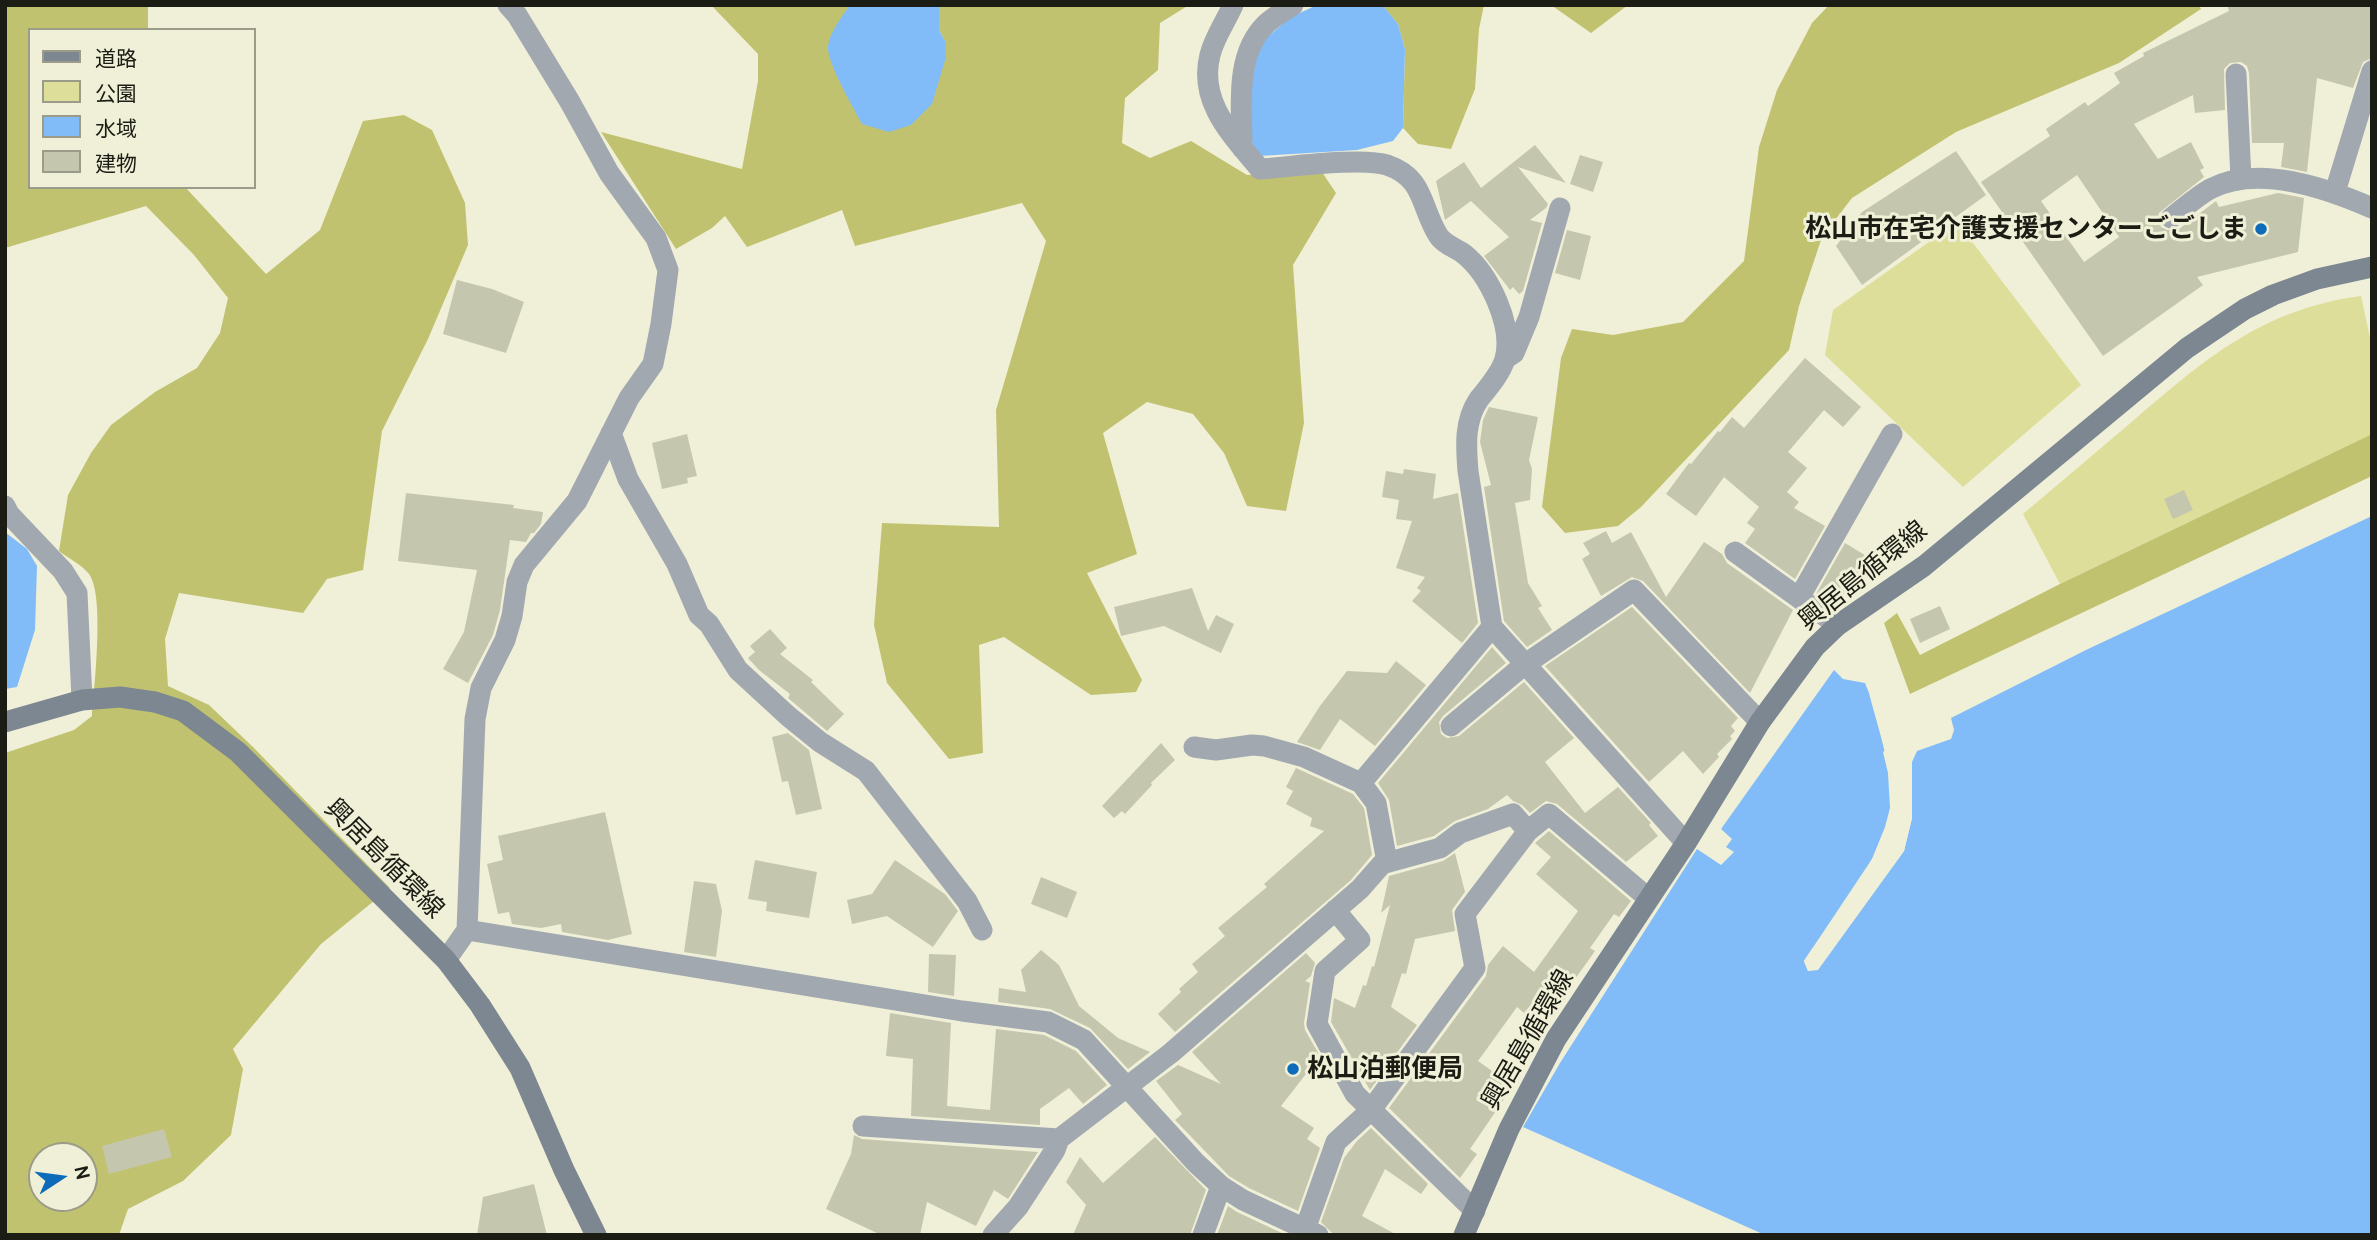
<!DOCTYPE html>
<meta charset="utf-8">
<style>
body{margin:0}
#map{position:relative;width:2377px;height:1240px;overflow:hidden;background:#f0f0d8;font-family:Cabin,"Noto Sans JP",sans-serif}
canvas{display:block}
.frame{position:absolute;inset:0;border:7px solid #1b1c13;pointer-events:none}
.legend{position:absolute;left:28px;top:28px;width:228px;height:161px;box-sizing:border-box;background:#f0f0d8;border:2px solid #9b9b89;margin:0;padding:9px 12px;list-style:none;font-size:21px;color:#1b1c13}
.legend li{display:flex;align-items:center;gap:14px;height:35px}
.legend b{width:35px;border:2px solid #9b9b89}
.north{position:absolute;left:28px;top:1142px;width:70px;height:70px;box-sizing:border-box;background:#f0f0d8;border:2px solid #9b9b89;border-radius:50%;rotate:77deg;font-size:19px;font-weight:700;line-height:28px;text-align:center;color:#1b1c13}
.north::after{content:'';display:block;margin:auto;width:24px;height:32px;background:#0d6cb9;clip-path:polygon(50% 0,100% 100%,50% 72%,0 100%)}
</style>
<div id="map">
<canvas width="2377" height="1240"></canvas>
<div class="frame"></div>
<ul class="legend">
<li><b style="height:9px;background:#7c8792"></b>道路</li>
<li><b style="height:19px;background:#ddde99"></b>公園</li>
<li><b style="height:19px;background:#82bcf8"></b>水域</li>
<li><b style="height:19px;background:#c5c6ae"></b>建物</li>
</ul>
<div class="north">N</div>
</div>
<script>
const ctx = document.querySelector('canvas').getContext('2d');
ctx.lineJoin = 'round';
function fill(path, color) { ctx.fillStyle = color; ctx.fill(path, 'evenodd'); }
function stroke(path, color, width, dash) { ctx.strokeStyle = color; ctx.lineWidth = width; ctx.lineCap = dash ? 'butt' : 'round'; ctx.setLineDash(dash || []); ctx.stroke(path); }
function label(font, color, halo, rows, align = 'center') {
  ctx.font = font + ' Cabin,"Noto Sans JP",sans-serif'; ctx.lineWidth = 6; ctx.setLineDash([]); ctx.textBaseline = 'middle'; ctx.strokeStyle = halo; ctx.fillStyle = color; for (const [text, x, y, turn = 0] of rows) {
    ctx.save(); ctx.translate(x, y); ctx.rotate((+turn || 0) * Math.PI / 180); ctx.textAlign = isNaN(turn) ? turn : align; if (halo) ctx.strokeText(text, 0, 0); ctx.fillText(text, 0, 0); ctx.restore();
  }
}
const green = new Path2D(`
 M1957,222L2081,385L1963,487L1825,355L1833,310Z
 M2361,296L2372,347V434L2060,584L2023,514C2060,483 2097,451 2134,420C2206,358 2263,309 2361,296Z`);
const forest = new Path2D(`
 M5,5H148V30H30V187H185L266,274L320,230L363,121L404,115L432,130L465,203L468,245L428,339L382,431L363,570L327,579L303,613L179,593L165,639L168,686L209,705L253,747L390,888L321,944L233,1049L243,1069L231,1135L183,1181L128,1209L119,1235H5V753L74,730L92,716C94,687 105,596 89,574C82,565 68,558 59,551L68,495L91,453L111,425L155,392L197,368L220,333L228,298L194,255L146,206L5,248ZM42,1156H84V1198H42Z
 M711,5H850L833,33L828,48L945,41L939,30V5H1189L1160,23L1158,70L1125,98L1122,143L1150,158L1191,141L1247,175L1322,172L1336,193L1293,265L1304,423L1286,511L1247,506L1224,453L1193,414L1147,402L1103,433L1137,554L1087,573L1142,680L1136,692L1091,695L1004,637L979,645L983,753L949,759L887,683L874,625L882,523L999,527L996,410L1046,241L1022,203L855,246L842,210L747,247L725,216L712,228L676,249L601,132L742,169L758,81V54Z
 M1382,5H1484L1479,29L1475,89L1451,149L1418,144L1403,128L1405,49L1398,24Z
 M1551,5H1628L1591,33Z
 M1829,5H2199L2201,9L2119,63L1956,132L1852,198L1822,237L1799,306L1789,350L1641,507L1618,526L1565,533L1542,507L1561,358L1572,329L1613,335L1683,322L1744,261L1759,147L1777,90L1812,23Z
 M2372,434V476L1910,694L1884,623L1897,613L1920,655L2060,584Z`);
const water = new Path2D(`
 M850,5H939V30L945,41L946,57L932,104L911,125L889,132L862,124C853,107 829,66 828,49C828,34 842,17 850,5Z
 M1317,5H1376L1384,7L1398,24L1405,49L1403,128L1393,141L1357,150L1260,156L1251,141V62L1266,38L1291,17Z
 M2372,516V1235H1765L1523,1127L1560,1063L1697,849L1721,865L1734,852L1726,847L1732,839L1721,829L1834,670L1843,679L1865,683L1869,693C1878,729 1894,771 1890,808C1886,855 1830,922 1804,961L1808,971L1818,969L1904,851L1912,818V762L1917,751L1951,739L1954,730L1951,718L2088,649Z
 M5,532L27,549L37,566L35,630L17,687L5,689Z`);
const pier = new Path2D(`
 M1886,750L1891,772L1894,808L1889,828L1875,861L1808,961L1810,967L1816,966L1900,849L1909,817V793L1912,818L1904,851L1818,970L1808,971L1804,961L1872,859L1885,827L1890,808L1888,773L1883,752Z`);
const building = new Path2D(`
 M2227,5H2372V58L2363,62L2353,88L2317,78L2307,172L2281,167L2284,143H2252L2249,73L2247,66L2241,62L2230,63L2224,69L2225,110L2195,113L2193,95L2134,124L2158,159L2191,142L2204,168L2200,170L2204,177L2159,213L2158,219L2161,227L2167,230L2179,229L2216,201L2219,207L2278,193L2289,195L2304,198L2298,252L2197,277L2203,285L2103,356L1981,182L2050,136L2046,129L2085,102L2088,106L2120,83L2114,73L2144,56L2143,53L2229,11ZM2077,175L2119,237L2084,262L2041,201Z
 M1535,145L1566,183L1518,167L1548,204L1546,208L1530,220L1542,223L1523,291L1519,294L1513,287L1510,290L1484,256L1509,237L1471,201L1445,220L1436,181L1464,162L1481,188Z
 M1956,151L1986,195L1862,285L1836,246L1862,212Z
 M1580,155L1603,162L1593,192L1570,184Z
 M1567,230L1591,236L1580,280L1555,273Z
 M457,280L492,289L524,302L506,353L443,334Z
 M1805,358L1861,407L1843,427L1824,410L1788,452L1807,468L1787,492L1799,502L1794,508L1825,526L1795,579L1745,543L1755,529L1747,523L1759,507L1724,477L1696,516L1666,494L1689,463L1691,464L1718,431L1720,432L1732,417L1744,428Z
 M1489,407L1538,417L1529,460L1532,469L1530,500L1515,503L1528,583L1542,606L1538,608L1552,630L1527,647L1504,621L1484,487L1491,485L1480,442L1483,420Z
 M687,434L697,476L687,478L688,483L662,489L652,443Z
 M1404,469L1436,474L1433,499L1458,493L1478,623L1462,643L1412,601L1421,591L1417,588L1425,577L1396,568L1412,521L1396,519L1399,500L1382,497L1386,471L1403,474Z
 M2184,490L2193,510L2173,519L2164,499Z
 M406,493L514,505L513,508L543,512L541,524L534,533H531L526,542L510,540L500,610L493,635L468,683L443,669L464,632L477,570L398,561Z
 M1606,531L1612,543L1631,532L1666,597L1704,542L1722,554L1727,563L1793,610L1750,693L1643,581L1632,577L1601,596L1582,559L1590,554L1583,543Z
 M1845,543L1868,557L1836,608L1816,594Z
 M1192,588L1208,631L1216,615L1234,624L1221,653L1164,626L1121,636L1114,607Z
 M1940,606L1950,629L1920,643L1910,619Z
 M1632,607L1738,718L1731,726L1735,731L1730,736L1732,739L1717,754L1719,757L1703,774L1683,751L1649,782L1545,666Z
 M770,629L787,648L780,654L813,680L811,682L844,714L827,731L788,698L790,694L759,670L748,658L755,652L750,646Z
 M1492,647L1506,663L1443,716L1439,722L1441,734L1447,738L1459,736L1524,682L1574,738L1545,762L1585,813L1618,787L1651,823L1649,825L1658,836L1626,862L1557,804L1546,801L1530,813L1522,805L1513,801L1507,795L1488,809L1455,821L1434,836L1397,846L1389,800L1378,783Z
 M1396,661L1426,685L1375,746L1340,719L1320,750L1297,742L1320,706L1347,671L1387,673Z
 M788,733L809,750L822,809L796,815L788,781L782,782L772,737Z
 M1161,743L1175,760L1151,783L1152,785L1125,814L1122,811L1114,818L1102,806Z
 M1296,768L1353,794L1364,808L1372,855L1351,880L1175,1032L1158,1014L1181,992L1179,989L1198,972L1192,964L1225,936L1218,928L1267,887L1264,884L1324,831L1310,826L1312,818L1286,804L1293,791L1286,787Z
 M605,812L632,934L608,940L562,932L561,924L541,928L512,924L509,912L498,914L487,864L503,860L498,836Z
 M1549,831L1631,901L1619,917L1614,914L1590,948L1595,951L1563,996L1566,997L1555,1014L1534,1001L1524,1013L1517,1007L1478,1061L1513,1086L1470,1149L1477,1154L1460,1178L1389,1108L1486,976L1488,965L1503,946L1534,972L1578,911L1536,874L1551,857L1535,843Z
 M1455,853L1465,892L1452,910L1455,931L1415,939L1406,974L1402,973L1391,1007L1417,1025L1370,1090L1331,1022L1334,998L1355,1008L1363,985L1366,986L1372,966L1374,967L1390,905L1381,913L1389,876L1443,861Z
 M755,860L817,872L809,918L766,911L767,902L748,899Z
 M895,860L945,894L958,911L933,947L887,916L852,924L847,900L872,894Z
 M1041,877L1077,892L1067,918L1031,904Z
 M694,881L716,884L722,911L716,957L684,952Z
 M1041,950L1059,965L1079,1006L1118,1038L1150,1052L1128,1069L1090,1028L1050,1009L998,1002L999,988L1026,992L1021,970Z
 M1306,953L1315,963L1311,976L1305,981L1310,983L1304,1023L1305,1030L1320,1056L1281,1106L1314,1128L1307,1139L1320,1148L1298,1211L1249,1188L1229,1176L1175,1120L1182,1114L1156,1081L1178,1065L1221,1084L1192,1052Z
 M929,954L956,955L954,996L928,992Z
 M890,1013L951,1023L947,1106L990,1110L996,1029L1044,1035L1076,1051L1107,1085L1083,1104L1069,1088L1040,1109V1125L911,1116L913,1059L886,1056Z
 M1371,1128L1428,1184L1421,1194L1385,1169L1362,1216L1397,1235H1334L1321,1222L1344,1158L1357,1141Z
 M164,1129L172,1157L109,1174L102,1146Z
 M854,1135L862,1139L1038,1152L1008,1199L994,1190L976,1226L927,1202L920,1235H881L826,1209L851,1154Z
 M1155,1137L1206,1190L1190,1235H1073L1086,1205L1066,1182L1080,1157L1103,1183Z
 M534,1184L547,1235H477L483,1197Z
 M1228,1206L1237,1212L1286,1235H1217Z`);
const minor = new Path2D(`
 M1233,5C1226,21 1214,38 1210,55C1198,102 1232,135 1260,169C1289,167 1363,157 1387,165C1425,178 1420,206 1438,235C1443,244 1456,248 1464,254C1489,274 1514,326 1505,359C1501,373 1488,388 1479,399C1464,421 1466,446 1468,471L1492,627
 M2236,74L2241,179
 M1242,148C1242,108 1234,55 1266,24C1273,17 1284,11 1293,5
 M2335,192L2372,71
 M2171,218C2184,208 2196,197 2210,189C2258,164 2326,188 2372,208
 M1505,359L1514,353L1529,317L1560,208
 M611,433L628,479L677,564L699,615L709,624L738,670L788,716L820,742L866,771L967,901L982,930
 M5,506L9,514L63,571L77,593L82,700
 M1735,552L1799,598
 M1838,625L1799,598L1892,434
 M1451,726L1524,665L1634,590L1760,722
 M1194,747L1216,750L1252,745L1264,746L1304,757L1361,783
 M1387,862L1376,803L1361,783L1492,627L1686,843
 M1335,910L1360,940L1325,971L1317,1024L1355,1094L1475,1211
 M467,930L962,1011L1048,1022L1084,1040L1196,1163L1221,1186L1243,1200L1318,1235
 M446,960L467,930L475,719L481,688L505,640L512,616L517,582L524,565L577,501L629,398L653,364L661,324L668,270L656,238L609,173L570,102L517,15L508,5
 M863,1126L1059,1139
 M993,1235L1018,1207L1055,1150L1059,1139L1171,1053L1360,889L1382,864L1440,848L1460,833L1513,814L1528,831L1549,814L1648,898
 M1203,1235L1221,1186
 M1303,1235L1336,1142L1371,1110L1475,968L1465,914L1528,831`);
const secondary = new Path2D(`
 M5,722L82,700L120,697L155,702L183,711L238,752L446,960L480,1005L520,1068L564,1170L596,1235
 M1464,1235L1509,1129L1556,1039L1686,843L1760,722L1815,647L1838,625L1924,566L2187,348L2245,309L2273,295L2317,279L2372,267`);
const markers = [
 [2261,229,7,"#0d6cb9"],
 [1293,1069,7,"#0d6cb9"]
];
const poiNames = [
 ["松山市在宅介護支援センターごごしま",2247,229],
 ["松山泊郵便局",1307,1069,"left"]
];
const streetNames = [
 ["興居島循環線",1863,576,-39],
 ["興居島循環線",384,859,45],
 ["興居島循環線",1528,1040,-60]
];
fill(green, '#ddde99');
fill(forest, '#c1c26f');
fill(water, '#82bcf8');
fill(pier, '#f0f0d8');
fill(building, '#c5c6ae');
stroke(minor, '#a1a8b0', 21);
stroke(secondary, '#7c8792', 21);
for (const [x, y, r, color] of markers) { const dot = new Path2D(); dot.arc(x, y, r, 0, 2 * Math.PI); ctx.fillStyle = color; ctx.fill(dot); stroke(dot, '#f0f0d8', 2.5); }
label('bold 26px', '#1b1c13', '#f0f0d8', poiNames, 'right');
label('26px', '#1b1c13', '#f0f0d8', streetNames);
</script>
